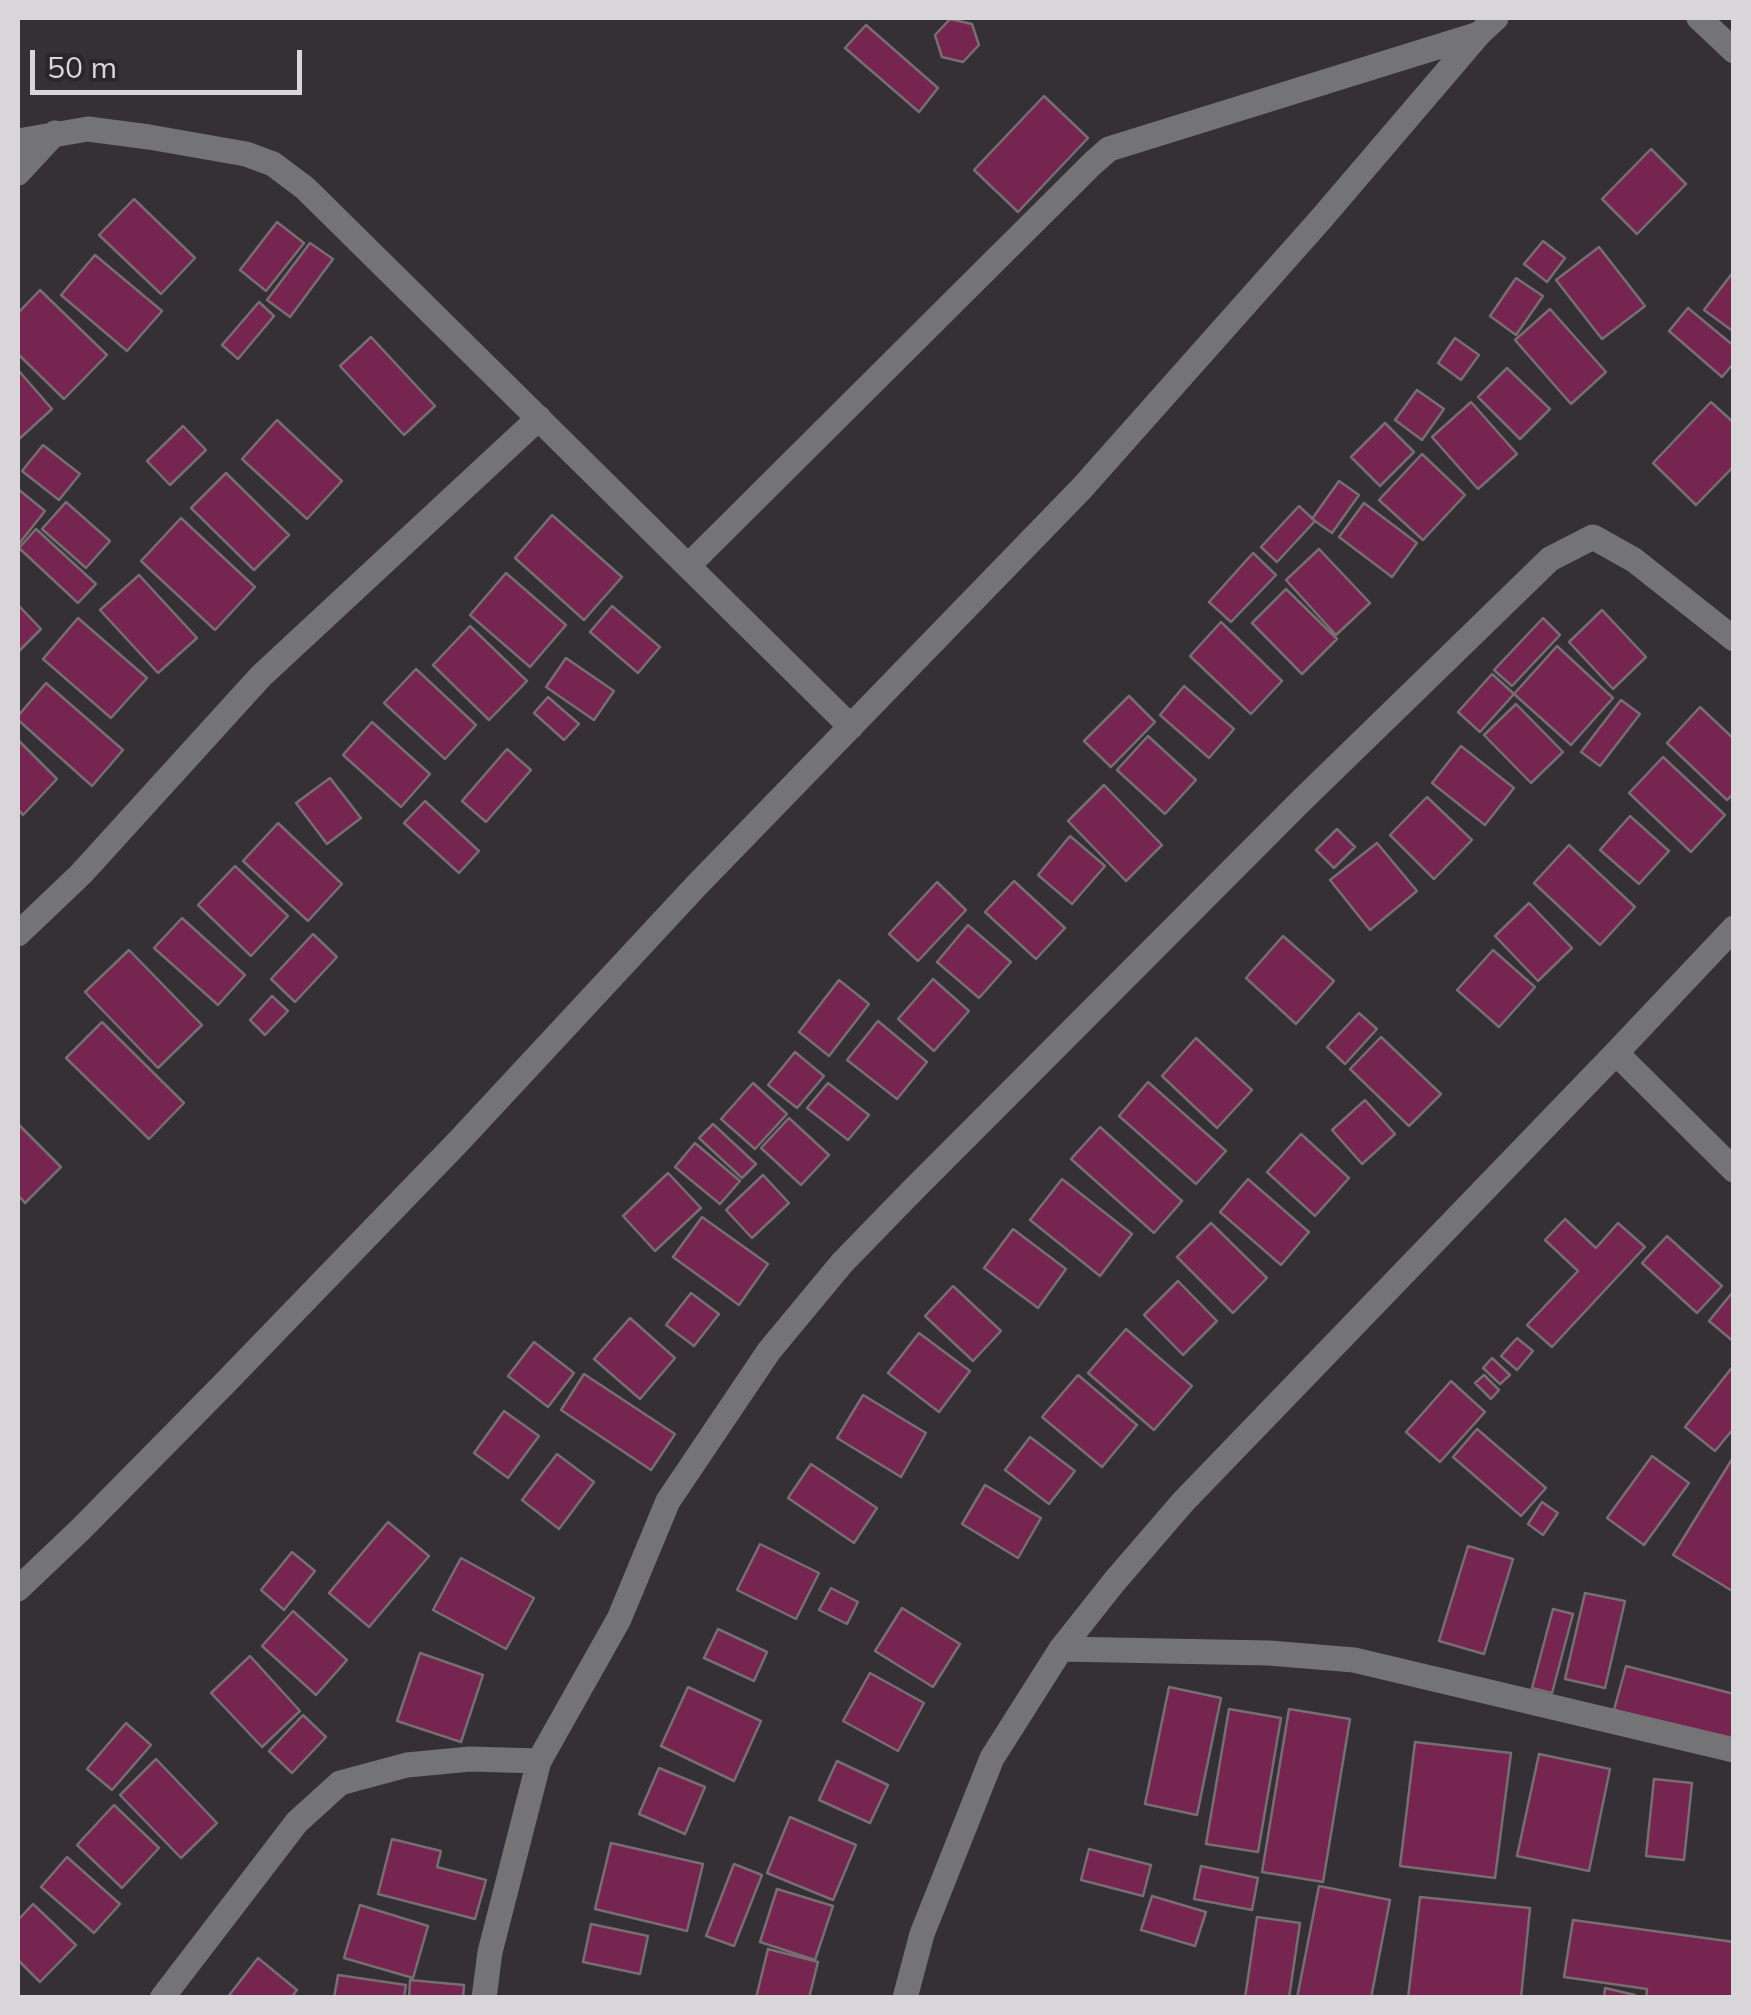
<!DOCTYPE html>
<style>
body{margin:0}
#map{position:relative;width:1751px;height:2015px;overflow:hidden;background:#343035;font-family:Mulish,sans-serif}
canvas{display:block}
.frame{position:absolute;inset:0;border:20px solid #d9d6d9;pointer-events:none}
.scale{position:absolute;left:30px;top:50px;width:272px;height:45px;box-sizing:border-box;border:5px solid #d9d6d9;border-top:0;padding-left:12px;font-size:30px;line-height:35px;white-space:nowrap;color:#d9d6d9;-webkit-text-stroke:8px #2a262b;paint-order:stroke}
</style>
<div id="map">
<canvas width="1751" height="2015"></canvas>
<div class="frame"></div>
<div class="scale">50 m</div>
</div>
<script>
const ctx = document.querySelector('canvas').getContext('2d');
ctx.lineJoin = 'round';
function fill(path, color) { ctx.fillStyle = color; ctx.fill(path, 'evenodd'); }
function stroke(path, color, width, dash) { ctx.strokeStyle = color; ctx.lineWidth = width; ctx.lineCap = dash ? 'butt' : 'round'; ctx.setLineDash(dash || []); ctx.stroke(path); }
const building = new Path2D(`
 M950,19L972,24L979,45L963,62L942,57L935,35Z
 M866,25L938,88L919,112L845,48Z
 M1044,96L1088,138L1018,212L974,170Z
 M1651,149L1686,184L1637,234L1602,199Z
 M134,199L195,258L161,294L99,235Z
 M277,222L304,243L266,291L240,270Z
 M1543,241L1565,258L1547,282L1524,264Z
 M310,243L333,259L290,317L267,300Z
 M1599,247L1645,306L1602,339L1556,280Z
 M95,255L162,311L127,351L61,295Z
 M1734,271V332L1704,310Z
 M1516,278L1543,296L1516,335L1490,316Z
 M40,290L107,355L64,399L18,354V313Z
 M259,302L274,316L238,359L222,345Z
 M1688,308L1734,346V363L1722,377L1669,331Z
 M1550,309L1606,372L1571,404L1515,340Z
 M371,337L435,406L404,435L340,366Z
 M1455,338L1479,355L1461,380L1438,363Z
 M1507,368L1550,409L1520,439L1478,397Z
 M18,370L52,409L18,440Z
 M1417,390L1444,409L1422,440L1395,420Z
 M1471,402L1517,454L1478,489L1432,437Z
 M1711,402L1734,423V466L1696,505L1653,463Z
 M277,420L342,481L307,519L242,459Z
 M1385,423L1414,452L1380,486L1351,457Z
 M183,426L206,450L170,485L147,461Z
 M43,445L80,474L59,500L22,471Z
 M1422,454L1465,495L1423,540L1379,500Z
 M226,473L289,535L254,570L191,508Z
 M1339,481L1359,495L1332,533L1312,519Z
 M18,489L45,511L18,545Z
 M66,502L110,541L86,568L42,529Z
 M1364,503L1417,543L1392,577L1339,537Z
 M1299,506L1315,521L1277,562L1261,547Z
 M552,515L622,577L584,620L515,558Z
 M181,518L255,587L215,630L141,561Z
 M36,529L96,584L78,603L19,548Z
 M1319,549L1370,603L1336,635L1286,580Z
 M1253,553L1276,575L1231,622L1209,602Z
 M506,573L566,625L530,667L470,615Z
 M139,575L197,638L158,673L100,610Z
 M1286,589L1337,639L1302,674L1252,623Z
 M18,605L41,629L18,652Z
 M612,606L660,647L638,673L590,632Z
 M1602,610L1646,657L1613,689L1569,642Z
 M78,618L147,678L111,718L43,659Z
 M1543,618L1560,635L1512,686L1494,670Z
 M1221,622L1282,681L1251,714L1190,656Z
 M470,626L527,681L489,720L433,665Z
 M1557,646L1613,698L1571,745L1514,694Z
 M566,658L614,691L594,720L546,687Z
 M416,669L476,725L445,759L384,703Z
 M1492,674L1514,694L1480,732L1458,712Z
 M46,683L123,750L92,786L18,720V716Z
 M1184,686L1234,729L1209,758L1160,715Z
 M1129,696L1155,722L1111,767L1084,741Z
 M548,697L579,724L564,740L534,713Z
 M1621,700L1640,714L1600,766L1581,752Z
 M1516,704L1563,752L1531,783L1484,735Z
 M1700,707L1734,739V793L1727,800L1667,743Z
 M372,722L430,774L401,807L343,755Z
 M1148,736L1196,780L1165,814L1117,770Z
 M18,740L57,779L23,815L18,809Z
 M1461,746L1514,788L1485,825L1432,783Z
 M507,749L531,770L486,822L462,801Z
 M1663,757L1725,815L1691,852L1629,793Z
 M330,778L361,818L327,844L296,803Z
 M1104,785L1162,845L1126,881L1068,821Z
 M1427,797L1472,840L1434,879L1390,835Z
 M425,801L479,851L459,873L404,823Z
 M1630,816L1669,851L1639,884L1600,850Z
 M278,823L342,884L308,921L243,861Z
 M1337,829L1355,847L1334,868L1316,850Z
 M1070,836L1105,866L1072,904L1038,875Z
 M1377,843L1417,891L1370,930L1330,880Z
 M1569,845L1635,907L1600,945L1534,883Z
 M235,866L288,916L251,956L198,905Z
 M1014,881L1065,928L1036,959L985,912Z
 M937,882L966,910L918,961L889,934Z
 M1529,903L1572,948L1538,981L1495,936Z
 M182,918L245,975L218,1005L154,948Z
 M968,925L1011,962L979,998L937,962Z
 M313,934L337,957L295,1002L271,979Z
 M1283,936L1334,981L1296,1024L1246,978Z
 M129,950L202,1025L158,1068L85,992Z
 M1493,950L1535,987L1499,1027L1457,990Z
 M933,979L969,1011L934,1051L898,1019Z
 M839,980L869,1004L829,1056L799,1032Z
 M272,996L288,1011L265,1035L250,1020Z
 M1359,1013L1377,1029L1345,1064L1327,1047Z
 M878,1021L927,1062L897,1099L847,1060Z
 M102,1022L184,1103L149,1139L66,1058Z
 M1381,1037L1441,1094L1409,1126L1350,1069Z
 M1196,1038L1252,1090L1217,1128L1162,1076Z
 M795,1052L824,1076L797,1108L768,1085Z
 M1148,1082L1226,1151L1196,1184L1119,1116Z
 M753,1083L787,1114L755,1149L721,1119Z
 M828,1083L869,1115L848,1140L807,1108Z
 M1365,1100L1395,1134L1362,1164L1332,1130Z
 M789,1118L829,1155L801,1185L761,1148Z
 M18,1124L61,1167L25,1203L18,1195Z
 M713,1124L756,1164L742,1178L699,1138Z
 M1100,1127L1182,1201L1154,1233L1071,1159Z
 M1301,1134L1349,1178L1315,1216L1267,1172Z
 M695,1143L740,1181L720,1204L675,1167Z
 M668,1173L701,1208L655,1251L623,1216Z
 M763,1175L789,1203L752,1238L726,1210Z
 M1062,1179L1132,1234L1100,1276L1030,1220Z
 M1248,1179L1309,1232L1281,1265L1220,1212Z
 M702,1217L768,1264L739,1305L673,1257Z
 M1565,1219L1596,1248L1618,1223L1645,1247L1552,1347L1527,1325L1578,1271L1545,1240Z
 M1211,1223L1267,1278L1233,1313L1177,1257Z
 M1013,1229L1066,1269L1038,1308L984,1268Z
 M1667,1236L1722,1286L1697,1313L1642,1263Z
 M1178,1281L1217,1321L1183,1355L1144,1315Z
 M953,1286L1001,1331L973,1361L925,1316Z
 M691,1293L719,1314L694,1346L666,1325Z
 M1732,1293L1734,1295V1342L1709,1321Z
 M630,1318L675,1358L640,1399L594,1359Z
 M1126,1329L1192,1386L1154,1430L1088,1373Z
 M919,1333L970,1371L939,1412L888,1373Z
 M1517,1338L1533,1351L1517,1370L1501,1356Z
 M534,1342L574,1373L548,1407L508,1376Z
 M1492,1358L1510,1375L1500,1384L1483,1368Z
 M1734,1365V1428L1715,1451L1685,1427Z
 M584,1374L675,1434L651,1470L561,1410Z
 M1078,1375L1137,1425L1102,1467L1042,1417Z
 M1484,1375L1499,1390L1491,1399L1475,1383Z
 M1451,1381L1485,1412L1440,1462L1406,1432Z
 M863,1395L926,1433L901,1477L837,1438Z
 M504,1411L539,1436L508,1478L474,1453Z
 M1477,1429L1546,1488L1521,1516L1453,1457Z
 M1030,1437L1075,1471L1049,1504L1005,1470Z
 M557,1454L594,1482L559,1529L522,1500Z
 M1652,1456L1689,1483L1644,1545L1607,1518Z
 M1734,1456V1592L1673,1555Z
 M811,1464L877,1508L854,1543L788,1498Z
 M985,1485L1041,1518L1018,1558L962,1524Z
 M1542,1502L1558,1513L1543,1535L1528,1524Z
 M388,1522L429,1556L369,1627L329,1593Z
 M760,1544L819,1573L796,1619L737,1590Z
 M1468,1546L1513,1559L1484,1654L1439,1641Z
 M292,1552L315,1571L284,1610L261,1590Z
 M461,1558L534,1598L506,1649L433,1610Z
 M831,1588L858,1602L847,1624L819,1610Z
 M1585,1593L1625,1601L1605,1688L1565,1679Z
 M902,1608L960,1644L933,1687L875,1651Z
 M1553,1609L1573,1614L1552,1693L1532,1688Z
 M293,1611L347,1660L316,1695L262,1646Z
 M718,1629L767,1652L754,1681L704,1658Z
 M420,1653L483,1675L461,1742L397,1721Z
 M250,1656L300,1711L262,1747L211,1693Z
 M1626,1666L1734,1694V1741L1614,1710Z
 M870,1673L924,1703L898,1751L843,1721Z
 M688,1687L761,1721L734,1781L661,1746Z
 M1169,1687L1221,1698L1197,1815L1145,1804Z
 M1229,1709L1281,1718L1258,1852L1206,1844Z
 M1289,1709L1350,1719L1323,1882L1262,1872Z
 M303,1715L326,1737L292,1773L269,1751Z
 M126,1723L151,1745L112,1790L87,1769Z
 M1415,1742L1511,1753L1495,1878L1400,1866Z
 M1539,1754L1610,1769L1589,1871L1517,1856Z
 M156,1759L217,1823L181,1858L120,1795Z
 M837,1761L888,1785L870,1823L819,1800Z
 M659,1768L705,1787L685,1834L639,1814Z
 M1654,1779L1692,1783L1684,1860L1646,1856Z
 M114,1805L159,1848L122,1888L77,1845Z
 M790,1817L856,1845L833,1900L767,1873Z
 M392,1839L441,1851L437,1867L486,1880L475,1919L378,1894Z
 M611,1843L703,1864L687,1931L595,1909Z
 M1089,1849L1151,1865L1143,1896L1081,1880Z
 M67,1857L120,1904L94,1933L41,1887Z
 M734,1864L762,1875L734,1946L706,1936Z
 M1201,1866L1258,1878L1252,1910L1194,1899Z
 M1319,1886L1390,1900L1371,1998H1297Z
 M777,1889L833,1906L815,1960L760,1942Z
 M1152,1896L1206,1912L1195,1946L1141,1930Z
 M1420,1897L1530,1908L1521,1998H1408Z
 M33,1904L76,1945L40,1982L18,1960V1920Z
 M360,1905L428,1926L413,1978L344,1958Z
 M1257,1917L1300,1923L1289,1998H1245Z
 M1573,1920L1734,1942V1998H1646L1647,1989L1564,1977Z
 M591,1924L648,1936L640,1974L583,1962Z
 M768,1949L818,1962L809,1998H756Z
 M258,1958L297,1990L291,1998H227Z
 M338,1975L406,1985L404,1998H334Z
 M410,1980L464,1985L463,1998H409Z
 M1605,1988L1635,1995L1634,1998H1604Z`);
const minor = new Path2D(`
 M1699,18L1734,51
 M18,141L88,129L149,137L246,154L273,164L305,188L851,727
 M18,173L55,133
 M688,566L1093,163L1109,149L1479,34
 M18,934L81,874L261,676L539,418
 M1616,1053L1734,1170
 M18,1589L81,1529L223,1385L458,1142L696,886L1082,488L1321,219L1479,34L1496,18
 M1061,1649L1269,1653L1354,1660L1734,1750
 M162,1998L297,1822L340,1783L407,1765L470,1759L539,1761
 M484,1998L490,1952L539,1761L619,1619L668,1501L769,1351L842,1263L910,1193L1303,799L1550,559L1593,537L1634,560L1734,639
 M905,1998L922,1934L992,1758L1061,1649L1114,1582L1183,1502L1616,1053L1734,928`);
fill(building, '#75254f');
stroke(building, '#766e71', 2.5);
stroke(minor, '#747477', 25);
</script>
